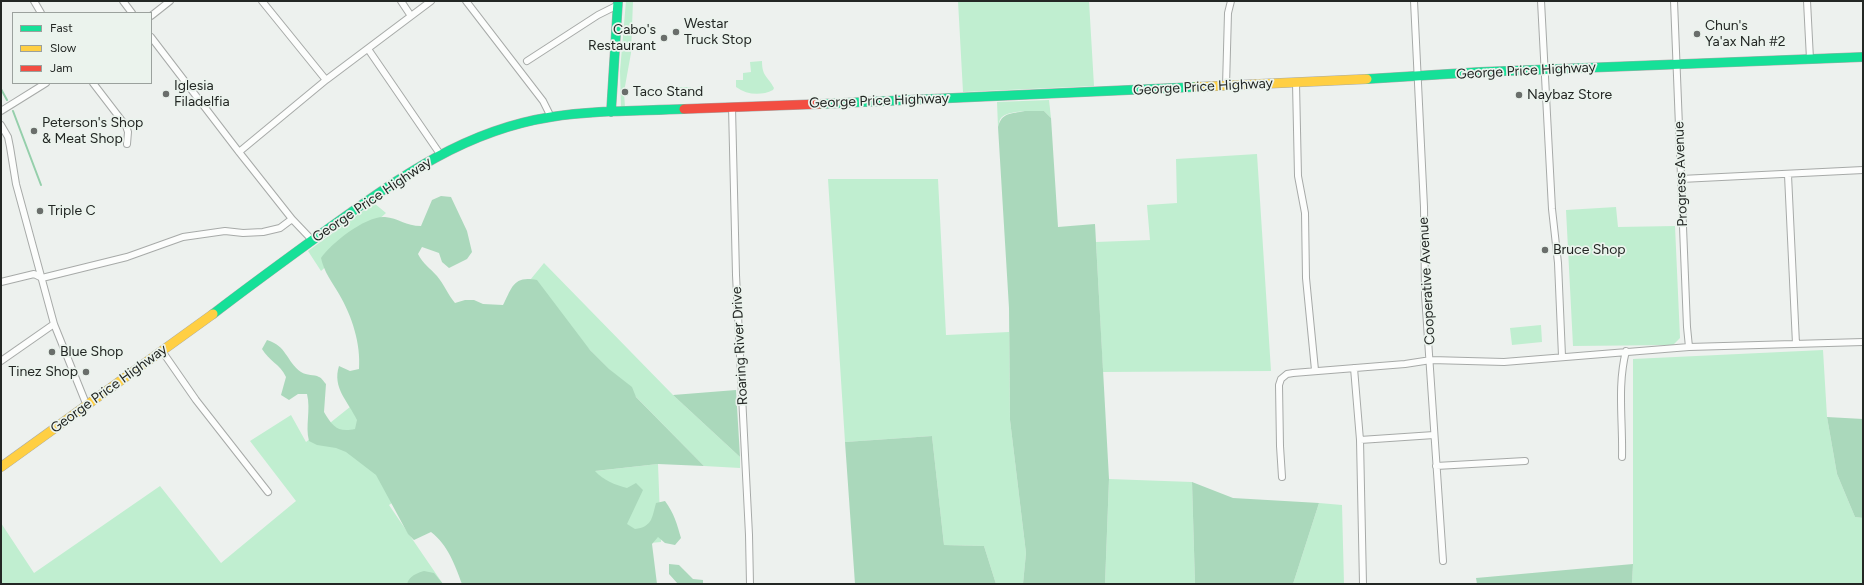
<!DOCTYPE html>
<style>
body{margin:0}
#map{position:relative;width:1864px;height:585px;overflow:hidden;background:#edf1ee;font-family:Figtree,sans-serif}
canvas{display:block}
.frame{position:absolute;inset:0;border:2px solid #232724;pointer-events:none}
.legend{position:absolute;left:12px;top:12px;width:140px;height:72px;box-sizing:border-box;background:#ebf3ed;border:1px solid #9ba19d;margin:0;padding:5px 7px;list-style:none;font-size:12px;color:#232724}
.legend li{display:flex;align-items:center;gap:8px;height:20px}
.legend b{width:20px;border:1px solid #9ba19d}
</style>
<div id="map">
<canvas width="1864" height="585"></canvas>
<div class="frame"></div>
<ul class="legend">
<li><b style="height:5px;background:#16e098"></b>Fast</li>
<li><b style="height:5px;background:#ffcf43"></b>Slow</li>
<li><b style="height:5px;background:#f24e42"></b>Jam</li>
</ul>
</div>
<script>
const ctx = document.querySelector('canvas').getContext('2d');
ctx.lineJoin = 'round';
function fill(path, color) { ctx.fillStyle = color; ctx.fill(path, 'evenodd'); }
function stroke(path, color, width, dash) { ctx.strokeStyle = color; ctx.lineWidth = width; ctx.lineCap = dash ? 'butt' : 'round'; ctx.setLineDash(dash || []); ctx.stroke(path); }
function label(font, color, halo, rows, align = 'center') {
  ctx.font = font + ' Figtree,sans-serif'; ctx.lineWidth = 3.5; ctx.setLineDash([]); ctx.textBaseline = 'middle'; ctx.strokeStyle = halo; ctx.fillStyle = color; for (const [text, x, y, turn = 0] of rows) {
    ctx.save(); ctx.translate(x, y); ctx.rotate((+turn || 0) * Math.PI / 180); ctx.textAlign = isNaN(turn) ? turn : align; if (halo) ctx.strokeText(text, 0, 0); ctx.fillText(text, 0, 0); ctx.restore();
  }
}
const green = new Path2D(`
 M626,1H633L631,53L624,92L625,107H621L620,71Z
 M958,1H1089L1094,86L963,92Z
 M762,61C762,77 768,76 774,88L773,90C761,96 747,95 736,87V80H743V73L751,72L750,62Z
 M674,87H691L692,90L673,91L672,88Z
 M1049,100L1051,118L1044,111C1034,111 1007,110 1001,118C999,120 999,125 998,127L997,102Z
 M1257,154L1271,371L1103,372L1096,242L1150,240L1147,205L1177,203L1176,159Z
 M828,179H938L946,335L1009,332L1010,420L1026,553L1023,584H996L984,546L944,545L932,436L845,442Z
 M374,203L386,213L321,271L308,251Z
 M1616,207L1618,227L1675,226L1680,338L1673,345L1573,346L1566,210Z
 M544,263L673,395L740,457V468L704,466L526,285Z
 M1541,325L1542,342L1512,345L1510,328Z
 M1823,350L1827,417L1837,474L1855,517L1863,518V584H1632L1633,564V359Z
 M360,399L416,487L389,505L443,584H1V523L34,573L160,486L221,563L296,501L250,441L291,415L306,442Z
 M658,464L661,542L618,546L569,474Z
 M1109,479L1192,482L1195,584H1105Z
 M1319,503L1342,505L1344,584H1293Z`);
const forest = new Path2D(`
 M1025,111H1044L1051,118L1058,227L1095,224L1109,479L1105,584H1023L1026,553L1010,420L1009,308L998,127C1002,112 1011,114 1025,111Z
 M441,196L451,197L467,231L472,252L467,259L449,268L442,262L439,253L422,247L418,254C423,264 430,268 437,276C444,284 448,295 455,303L465,300H474L483,304L503,305C512,288 513,275 537,280L590,350L609,369L632,387L636,397L704,466L658,464L595,471C603,480 615,485 627,488L636,483L643,490L627,524L635,529C652,527 652,518 656,503L665,501C674,513 677,524 681,538L675,545L665,543L658,537L652,544L657,584H462C455,565 448,545 431,532L414,540L408,534L376,475L346,452L336,448L317,445L309,441C305,426 311,410 307,394H298L289,400L281,395L286,377C280,364 269,361 262,349L267,340C287,346 286,361 301,372C307,376 314,374 319,377C322,378 324,382 326,384L324,412C332,426 338,433 355,429L357,420C348,401 332,388 339,366L350,371L359,369C361,344 352,316 339,294C332,282 324,272 321,258C331,243 367,215 385,217C398,218 406,226 421,226L432,200Z
 M736,390L740,457L673,395Z
 M1827,417L1863,419V518L1855,517L1837,474Z
 M932,436L944,545L984,546L996,584H855L845,442Z
 M1192,482L1233,498L1319,503L1293,584H1195Z
 M669,564L679,565L693,579L703,580V584H678L669,574Z
 M1633,564L1632,584H1477L1476,578Z
 M424,571L434,573L443,584H407C409,576 417,573 424,571Z`);
const stream = new Path2D(`
 M1,89L7,100
 M13,111L41,185`);
const street = new Path2D(`
 M34,1L41,13
 M123,1L132,13
 M262,1L326,80
 M401,1L411,16
 M466,1L543,101L551,117
 M1414,1L1424,207L1425,295L1443,561
 M1541,1L1552,209L1558,263L1562,356
 M1674,1L1687,327L1689,347
 M1807,1L1810,59
 M151,16L170,1
 M151,37L239,152L292,219L312,240
 M368,49L440,154
 M527,61L598,15L618,5
 M93,83L126,126L128,132L127,144
 M1296,83L1298,176L1305,213L1306,278L1315,370
 M1226,86L1228,13L1231,1
 M732,107L736,275L749,535L750,584
 M1,111L46,83
 M1,125L8,137L10,147L16,184L54,324L87,406
 M239,152L326,80L431,1
 M1788,175L1796,344
 M1681,179L1863,170
 M1,282L34,274L42,278L127,257L183,237L225,231L243,233L263,232L280,228L292,219
 M162,351L196,400L268,492
 M1,361L54,324
 M1354,368L1360,440L1363,584
 M1360,440L1434,435
 M1622,457C1623,421 1617,386 1626,351
 M1436,466L1525,461
 M1282,477L1280,446L1279,385L1281,379L1287,374L1293,373L1405,364L1431,360L1504,362L1689,347L1863,342`);
const fast = new Path2D(`
 M1367,79L1480,72L1863,57
 M820,104L1195,87
 M611,112L618,1
 M213,314C252,284 292,255 332,226C400,177 466,130 551,117C595,110 640,111 684,109`);
const slow = new Path2D(`
 M1195,87L1367,79
 M1,467L213,314`);
const jam = new Path2D(`
 M684,109L820,104`);
const markers = [
 [676,32,4,"#6a6e6b"],
 [1697,34,4,"#6a6e6b"],
 [664,38,4,"#6a6e6b"],
 [625,92,4,"#6a6e6b"],
 [166,94,4,"#6a6e6b"],
 [1519,95,4,"#6a6e6b"],
 [34,131,4,"#6a6e6b"],
 [40,211,4,"#6a6e6b"],
 [1545,250,4,"#6a6e6b"],
 [52,352,4,"#6a6e6b"],
 [86,372,4,"#6a6e6b"]
];
const poiNames = [
 ["Westar",684,24],
 ["Truck Stop",684,40],
 ["Chun's",1705,26],
 ["Ya'ax Nah #2",1705,42],
 ["Cabo's",656,30,"right"],
 ["Restaurant",656,46,"right"],
 ["Iglesia",174,86],
 ["Filadelfia",174,102],
 ["Taco Stand",633,92],
 ["Naybaz Store",1527,95],
 ["Peterson's Shop",42,123],
 ["& Meat Shop",42,139],
 ["Triple C",48,211],
 ["Bruce Shop",1553,250],
 ["Blue Shop",60,352],
 ["Tinez Shop",78,372,"right"]
];
const streetNames = [
 ["George Price Highway",1526,71,-3],
 ["George Price Highway",1203,87,-3],
 ["George Price Highway",879,101,-2],
 ["Progress Avenue",1681,174,-92],
 ["George Price Highway",372,200,-34],
 ["Cooperative Avenue",1427,281,-93],
 ["Roaring River Drive",740,346,-93],
 ["George Price Highway",109,389,-36]
];
fill(green, '#c0eed0');
fill(forest, '#aad8bb');
stroke(stream, '#95cfab', 2);
stroke(street, '#a7aaa8', 8);
stroke(fast, '#a7aaa8', 10);
stroke(slow, '#a7aaa8', 10);
stroke(jam, '#a7aaa8', 10);
stroke(street, '#fcfdfc', 6);
stroke(fast, '#16e098', 9);
stroke(slow, '#ffcf43', 9);
stroke(jam, '#f24e42', 9);
for (const [x, y, r, color] of markers) { const dot = new Path2D(); dot.arc(x, y, r, 0, 2 * Math.PI); ctx.fillStyle = color; ctx.fill(dot); stroke(dot, '#ebf3ed', 1.5); }
label('14px', '#232724', '#ebf3ed', poiNames, 'left');
label('14px', '#232724', '#ebf3ed', streetNames);
</script>
